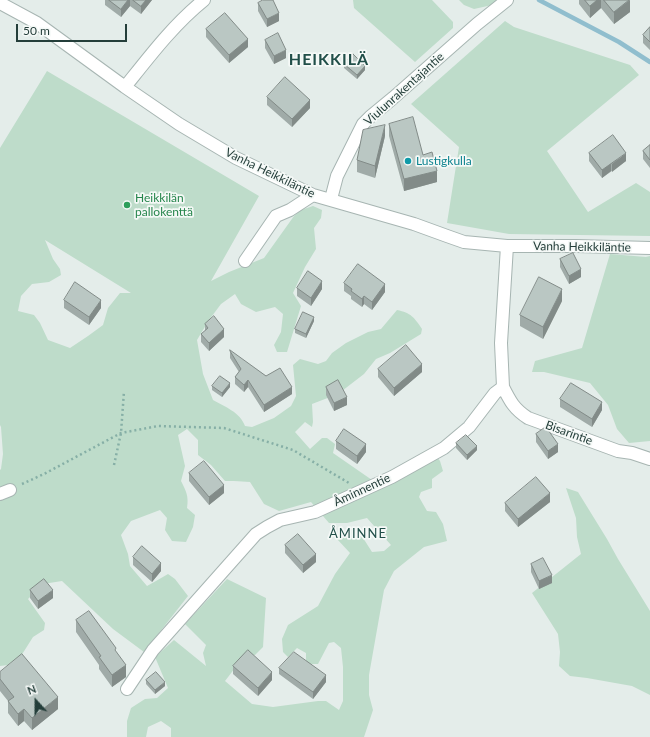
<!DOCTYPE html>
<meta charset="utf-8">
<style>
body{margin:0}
#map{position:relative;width:650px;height:737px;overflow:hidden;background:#e4edea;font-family:Lato,sans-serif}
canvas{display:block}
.north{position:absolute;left:16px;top:681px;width:40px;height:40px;-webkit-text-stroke:3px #f5f9f7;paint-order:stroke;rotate:339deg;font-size:11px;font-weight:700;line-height:16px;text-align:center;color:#243e3a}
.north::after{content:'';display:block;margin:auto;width:14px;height:18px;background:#243e3a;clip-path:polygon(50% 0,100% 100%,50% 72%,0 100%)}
.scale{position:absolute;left:16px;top:24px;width:111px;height:18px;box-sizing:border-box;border:2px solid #243e3a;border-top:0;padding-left:5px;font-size:12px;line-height:14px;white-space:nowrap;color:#243e3a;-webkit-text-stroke:3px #f5f9f7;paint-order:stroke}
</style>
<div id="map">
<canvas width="650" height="737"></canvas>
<div class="north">N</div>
<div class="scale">50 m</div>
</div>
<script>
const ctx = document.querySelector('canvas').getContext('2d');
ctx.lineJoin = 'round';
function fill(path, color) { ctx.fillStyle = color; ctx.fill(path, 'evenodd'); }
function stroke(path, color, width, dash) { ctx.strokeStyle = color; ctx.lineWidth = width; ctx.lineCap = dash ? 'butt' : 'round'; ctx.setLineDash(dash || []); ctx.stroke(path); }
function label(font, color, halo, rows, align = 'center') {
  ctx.font = font + ' Lato,sans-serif'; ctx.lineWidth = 3.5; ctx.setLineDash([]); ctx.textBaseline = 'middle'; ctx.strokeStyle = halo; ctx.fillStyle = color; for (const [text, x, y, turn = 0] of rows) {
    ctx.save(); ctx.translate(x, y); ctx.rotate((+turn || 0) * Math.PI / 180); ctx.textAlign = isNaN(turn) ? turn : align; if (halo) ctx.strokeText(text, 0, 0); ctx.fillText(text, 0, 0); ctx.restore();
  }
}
const green = new Path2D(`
 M353,0H432L453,22V28L415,62L354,8Z
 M459,0H498L492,5L474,9L464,5Z
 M505,21L514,27L630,65L639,75L547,151L588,212L636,183L650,192V236L509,234L447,223L459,147L411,104Z
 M47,71L259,196L211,281L229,272L264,258L294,216L301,210L313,206L322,210L321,218L314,228L316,249L305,267L293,293L301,306L287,352H277L274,345L281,332L283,314L275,307L256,312L241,304L235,294L221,304L209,320L197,340L203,374L213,400C225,407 240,412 245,426L252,427L274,418L291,406L296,396L293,365L300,359L318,364L326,361L332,353L346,343L368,332L381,329L397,310C411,313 414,317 422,329L421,334L390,353L376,359L364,374L338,394L312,404L313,422L312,427L305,422L295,432L310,449L322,438H327L335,444L333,453L372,480L437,457L440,461L443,471L432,479V488L421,492L419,497L427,511L436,512L443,524L447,541L424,547L394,571L384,590L369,675V695L373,710L364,737H171V728L161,721L148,727L146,737H127V721L131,708L145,699L157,698L168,688L155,657L174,640L206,666L203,653L206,645L185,624L227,579L266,598L263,647L255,655H245L225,681L252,704L273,707L318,701H326L339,710L343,701V667L341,648L334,642L329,643L318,664H306V653L297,648L288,657L283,652L282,639L288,625L318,606L335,574L350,553L337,539L341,532L355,528L365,541L372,552L384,551L391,545L367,518L347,523H329L311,502L279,511L264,504L250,482L234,481H225L211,465L198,455V440L187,429L178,435L185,466L181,481C186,491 189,496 187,508L195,515L193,527L186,542L172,541L165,530L167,518L160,510L131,521L121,535L128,554L130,566L147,586L156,581L168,574L175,579L188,596L144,652L113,629L62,581L43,584L28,599L45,623L44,630L33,637L21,656L8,665L0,666V470L1,469L3,454L1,427L0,425V148ZM45,240L131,293H120L108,308L103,325L88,336L70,348L48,340L40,323L34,315L18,311L21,296L32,284L49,282L61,275L60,269L53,259Z
 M610,254L646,257L650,256V441L629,443L617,429L608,405L590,383L544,372H532L535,361L582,348Z
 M566,488L578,492L607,539L618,559L650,611V695L632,686L587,678L570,676L559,666L560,652L558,634L532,593L581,554L577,537L576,518Z`);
const stream = new Path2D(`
 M539,0L619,42L650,62`);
const path = new Path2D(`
 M114,465L121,433L124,391
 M22,484L44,474L121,433L158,426L224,428L293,450L349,483`);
const minor = new Path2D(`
 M0,3L37,23L125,87L179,124L236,158L313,195L414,224L447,236L464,242L507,246H576L650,248
 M125,87C149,57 173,25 204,0
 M331,199L337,176L363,124L370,117L393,98L477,24L507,0
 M245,261L276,216L290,210L313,195
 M503,387C510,401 514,409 528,418L618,451L632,453L650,459
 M0,494L10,490
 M127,689L153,650L256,534L267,527L280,520L315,512L392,477L444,448L469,427L495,393L503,387L501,343L507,246`);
const wall = new Path2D(`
 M105,0H152L141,14L130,6L121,17L105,5Z
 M579,0H630V12L614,24L601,8L590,18L579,4Z
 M258,3L279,21L267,27L258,11Z
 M650,27V50L643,43V35Z
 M206,29L248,47L229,63L206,37Z
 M265,40L286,58L274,64L265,48Z
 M344,64L365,70L357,79L344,68Z
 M267,97L310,108L292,127L267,105Z
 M389,124L423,155L437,182L404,191L389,136Z
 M385,136L375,178L357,172V160Z
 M650,145V168L643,159V151Z
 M589,153L626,161L602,178L589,161Z
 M560,259L581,277L569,284L560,267Z
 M344,283L385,292L372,310L364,304L362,307L351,299V296L344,291Z
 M297,288L322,289L311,306L297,296Z
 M64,300L101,308L89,325L64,308Z
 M562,301L543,339L520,326V315Z
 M314,321L306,338L295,333V329Z
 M205,324L224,337L209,351L201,342V334L205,331Z
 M230,351L266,376L292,394L264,412L248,387L244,392L235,384V377L239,372L230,358Z
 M378,369L422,372L394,396L378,377Z
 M212,386L230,387L222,397L212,390Z
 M326,387L347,405L334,411L326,395Z
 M560,399L602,410L592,427L560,407Z
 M536,434L558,452L548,459L536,442Z
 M336,441L366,452L357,464L336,449Z
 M456,443L477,450L467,460L456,448Z
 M189,473L224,493L209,505L189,481Z
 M550,502L518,527L505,511V503Z
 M285,545L316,562L303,573L285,553Z
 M133,557L161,571L152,582L133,565Z
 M531,564L552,583L539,589L531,572Z
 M30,590L53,598L38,609L30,598Z
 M76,620L116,652L126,677L112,687L99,669V665L76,632Z
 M233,666L272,680L258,696L233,674Z
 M279,668L326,682L313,699L279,674Z
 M0,672L58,709L32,730L24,721L18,726L8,713V701L0,691Z
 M146,680L165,686L155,694L146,684Z`);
const shadedWall = new Path2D(`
 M128,0H130V6L121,17V9Z
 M146,0H152L141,14V6Z
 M597,0H601V8L590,18V6Z
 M630,0V12L614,24V12Z
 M279,13V21L267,27V19Z
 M248,39V47L229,63V55Z
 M286,50V58L274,64V56Z
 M365,66V70L357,79V75Z
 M310,100V108L292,127V119Z
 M385,125V136L375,178V166Z
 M626,153V161L612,172V164Z
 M611,163V171L602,178V170Z
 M437,171V182L404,191V179Z
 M581,269V277L569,284V276Z
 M322,281V289L311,306V298Z
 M385,284V292L372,310V302Z
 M562,289V301L543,339V327Z
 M364,296V304L362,307V299Z
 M101,300V308L89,325V317Z
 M314,317V321L306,338V334Z
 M224,329V337L209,351V343Z
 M422,364V372L394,396V388Z
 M248,380V387L244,392V385Z
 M230,383V387L222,397V393Z
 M292,387V394L264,412V405Z
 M347,397V405L334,411V403Z
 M602,402V410L592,427V419Z
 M366,444V452L357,464V456Z
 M558,444V452L548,459V451Z
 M477,446V450L467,460V455Z
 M224,485V493L209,505V497Z
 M550,493V502L518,527V519Z
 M316,554V562L303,573V565Z
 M161,563V571L152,582V574Z
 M552,575V583L539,589V581Z
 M53,590V598L38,609V601Z
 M126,665V677L112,687V675Z
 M272,672V680L258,696V688Z
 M326,675V682L313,699V692Z
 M165,682V686L155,694V690Z
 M58,697V709L32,730V718Z
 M24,709V721L18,726V714Z`);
const building = new Path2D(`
 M109,0H128L121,9Z
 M133,0H146L141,6Z
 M263,0H273L279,13L267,19L258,3Z
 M585,0H597L590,6Z
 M604,0H629L614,12Z
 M225,13L248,39L229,55L206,29Z
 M650,27V42L643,35Z
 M278,33L286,50L274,56L265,40Z
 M353,54L365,66L357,75L344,64Z
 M285,77L310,100L292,119L267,97Z
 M413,117L423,155L432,152L437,171L404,179L389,124Z
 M385,125L375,166L357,160L363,130Z
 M613,135L626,153L602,170L589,153Z
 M650,145V160L643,151Z
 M573,253L581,269L569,276L560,259Z
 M358,264L385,284L372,302L364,296L362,299L351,291L352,289L344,283Z
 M308,271L322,281L311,298L297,288Z
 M539,277L562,289L543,327L520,315Z
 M75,282L101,300L89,317L64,300Z
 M303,312L314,317L306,334L295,329Z
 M214,316L224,329L209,343L201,334L208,328L205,324Z
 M406,345L422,364L394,388L378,369Z
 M230,350L266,376L280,368L292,387L264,405L248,380L244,385L235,377L241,369L230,351Z
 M220,376L230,383L222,393L212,386Z
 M338,380L347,397L334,403L326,387Z
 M571,383L602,402L592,419L560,399Z
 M546,427L558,444L548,451L536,434Z
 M344,429L366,444L357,456L336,441Z
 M466,435L477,446L467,455L456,443Z
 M204,461L224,485L209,497L189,473Z
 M536,477L550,493L518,519L505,503Z
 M298,534L316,554L303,565L285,545Z
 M142,546L161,563L152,574L133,557Z
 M543,558L552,575L539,581L531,564Z
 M44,579L53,590L38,601L30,590Z
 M89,611L116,648L115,650L126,665L112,675L99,657L101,656L76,620Z
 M248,650L272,672L258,688L233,666Z
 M294,652L326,675L313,692L279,668Z
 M22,654L58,697L32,718L24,709L18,714L8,701L14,697L0,679V672Z
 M156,672L165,682L155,690L146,680Z`);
const markers = [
 [408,161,4,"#0f9aa8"],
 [127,205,4,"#2e9e5b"]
];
const streetNames = [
 ["Viulunrakentajantie",404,89,-42],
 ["Vanha Heikkiläntie",270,173,26],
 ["Vanha Heikkiläntie",582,247,1],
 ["Bisarintie",569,433,20],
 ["Åminnentie",362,490,-25]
];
const cultureNames = [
 ["Lustigkulla",416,161]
];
const leisureNames = [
 ["Heikkilän",135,198],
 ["pallokenttä",135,212]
];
const neighbourhoodNames = [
 ["ÅMINNE",358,534]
];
const districtNames = [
 ["HEIKKILÄ",329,60]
];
fill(green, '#bedcca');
stroke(stream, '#90bece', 4.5);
stroke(minor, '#a7b5b2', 14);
stroke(path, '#86afa6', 2.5, [2, 3]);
stroke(minor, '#fff', 12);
fill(wall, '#a0aba8');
fill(shadedWall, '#828b88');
fill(building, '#bac7c3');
stroke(building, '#828b88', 1);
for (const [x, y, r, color] of markers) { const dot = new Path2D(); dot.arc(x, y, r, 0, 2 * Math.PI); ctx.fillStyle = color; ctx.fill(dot); stroke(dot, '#f5f9f7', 1.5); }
label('12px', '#243e3a', '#f5f9f7', streetNames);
label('12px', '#0d838f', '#f5f9f7', cultureNames, 'left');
label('12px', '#27864d', '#f5f9f7', leisureNames, 'left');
ctx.letterSpacing = '1px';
label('13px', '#214f49', '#f5f9f7', neighbourhoodNames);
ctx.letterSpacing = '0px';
ctx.letterSpacing = '1px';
label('bold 16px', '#214f49', '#f5f9f7', districtNames);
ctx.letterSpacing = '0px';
</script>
